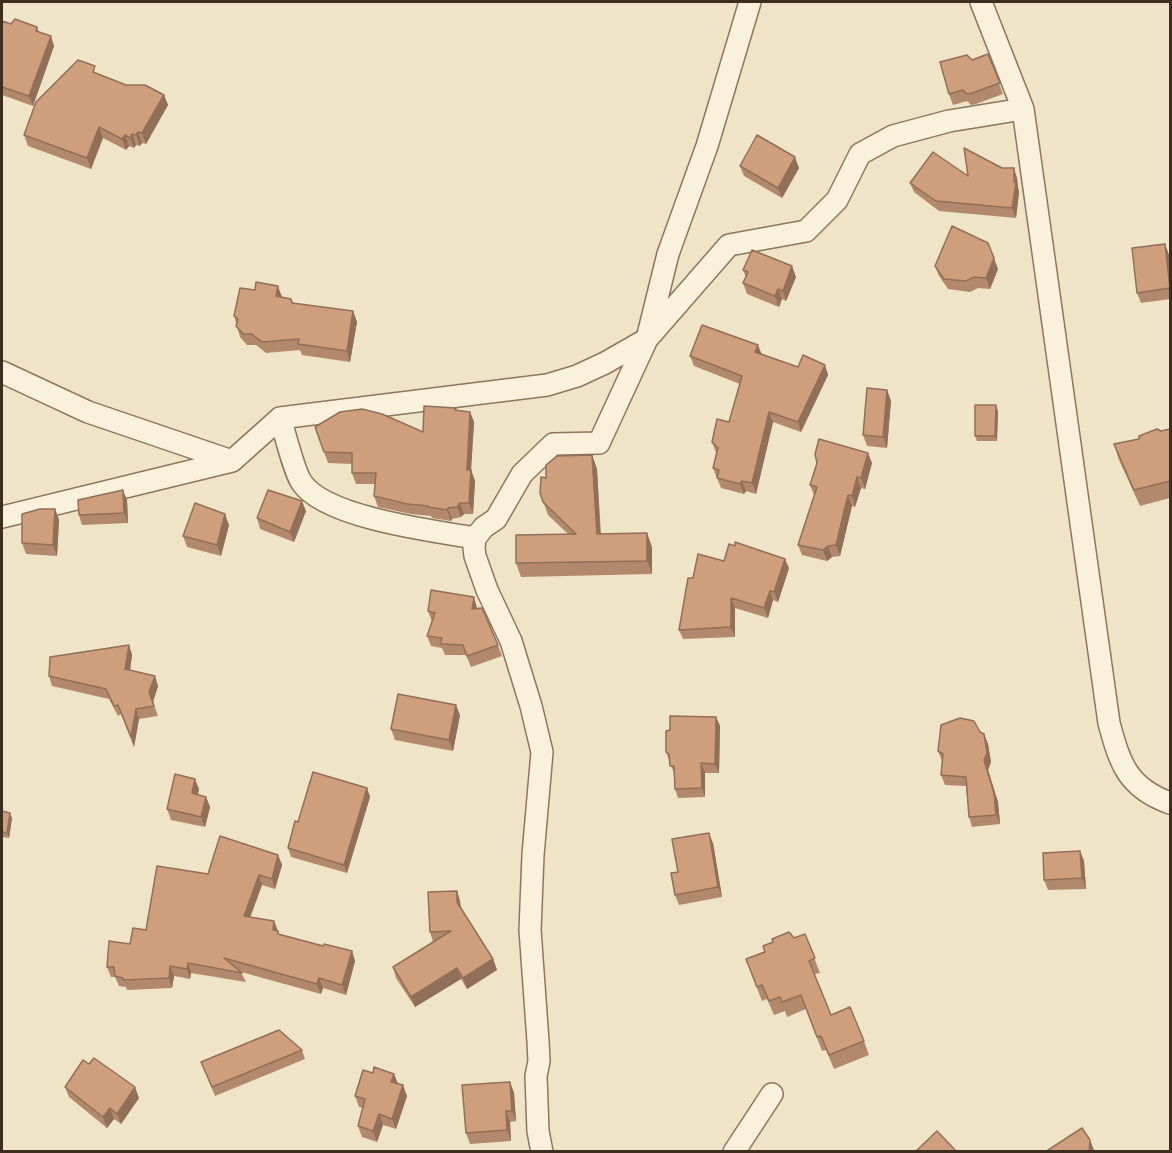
<!DOCTYPE html>
<style>
body{margin:0}
#map{position:relative;width:1172px;height:1153px;overflow:hidden;background:#f0e4c8;font-family:"PT Serif",serif}
canvas{display:block}
.frame{position:absolute;inset:0;border:3px solid #3d2e20;pointer-events:none}
</style>
<div id="map">
<canvas width="1172" height="1153"></canvas>
<div class="frame"></div>
</div>
<script>
const ctx = document.querySelector('canvas').getContext('2d');
ctx.lineJoin = 'round';
function stroke(path, color, width, dash) { ctx.strokeStyle = color; ctx.lineWidth = width; ctx.lineCap = dash ? 'butt' : 'round'; ctx.setLineDash(dash || []); ctx.stroke(path); }
function fill(path, color) { ctx.fillStyle = color; ctx.fill(path, 'evenodd'); }
const street = new Path2D(`
 M981,2L1023,109L1109,723C1120,764 1128,788 1170,803
 M2,372L88,412L232,461
 M280,418C285,433 294,472 302,483C326,518 434,531 475,538
 M2,517L232,461L280,418L547,385L577,376L605,363L647,339L729,245L806,231L837,200L860,154L893,136L949,121L1023,109
 M542,1152L538,1131L536,1076L539,1061L538,1041L530,930L533,855L542,752L531,706L511,641L487,590L475,556L474,548L475,538L484,527L496,519L522,474L553,444L599,443L647,339L668,254L707,146L750,2
 M734,1152L772,1094`);
const wall = new Path2D(`
 M2,21L11,24L37,27L39,32L54,46L33,106L2,95Z
 M988,54L1003,94L976,104L971,105L967,101L953,105L949,94L972,60Z
 M98,74L126,85L164,95L168,105L146,144L142,143L140,146L136,145L134,148L129,146L126,150L103,138L91,169L28,146L24,135Z
 M740,166L799,168L782,198L744,176Z
 M968,176L1017,178L1018,188L1019,192L1016,218L939,211L914,192L910,183Z
 M1165,244L1169,255L1170,268V299L1141,303L1137,293Z
 M935,266L998,269L990,289L978,288L970,292L948,289L939,276Z
 M743,270L796,277L786,301L782,299L779,307L747,294L743,283L746,277Z
 M282,297L291,299L293,303L353,311L357,322L350,362L302,355L300,350L266,353L256,345H247L240,337L234,316Z
 M761,355L798,367L825,365L828,375L801,432L773,422L756,494L746,491L744,494L721,488L713,468L716,453L712,442L729,422L740,384L694,366L690,356Z
 M887,390L891,401L887,448L867,446L863,435Z
 M457,411L470,412L474,422L471,470L475,481L473,514H464L461,517L452,519L451,521L432,518L431,516L411,514L378,507L374,496L375,484H356L352,473V464L328,463L315,427L423,432Z
 M998,411L997,441H977L975,436Z
 M1170,429V498L1140,506L1119,460L1114,444L1139,439Z
 M592,455L597,469L601,534L652,547V574L521,577L516,563L568,534L548,515L540,493L546,478Z
 M872,463L865,489L861,488L855,507L852,506L840,556L832,557L827,561L802,555L798,545L814,495L810,485Z
 M127,500L128,523L82,525L79,515Z
 M55,509L59,520L57,556L26,554L22,543Z
 M306,511L294,542L260,529L257,518Z
 M229,525L221,556L187,547L183,536Z
 M724,561L789,568L778,602L773,600L768,618L735,608V637L683,639L679,630L693,578Z
 M477,608L498,645L502,656L471,667L466,655H445L442,648L431,646L427,636L432,622L428,611Z
 M129,645L132,655L130,670L158,686L153,702L158,716L139,719L134,747L121,714L118,716L109,699L52,686L49,676Z
 M460,715L453,751L395,740L391,729Z
 M716,717L720,726L719,773H705V797L678,798L675,789V776L666,752Z
 M980,732L984,734L988,744L991,762L988,770L998,802L1000,824L972,827L969,817L966,786L945,785L941,775L942,761L938,751Z
 M367,788L370,797L347,873L291,857L288,848L298,822Z
 M199,789L198,795L206,797L210,807L205,827L171,820L167,809Z
 M2,811L12,818L9,838L2,837Z
 M713,843L722,897L679,905L675,895L678,872Z
 M1080,851L1084,861L1086,889L1048,890L1044,880Z
 M278,855L282,865L275,889L262,885L250,917L274,921L279,934L323,946L352,951L355,961L346,995L323,988L321,994L241,972L246,982L191,973L190,979L174,976L172,988L127,990L126,987L119,986L115,977H111L107,967L130,944L208,874Z
 M457,891L460,901L461,908L493,959L497,970L467,989L461,979L415,1007L396,978L393,967L433,942L430,932Z
 M805,934L820,973L814,974L831,1015L864,1041L869,1055L834,1069L826,1050L822,1051L806,1009L787,1017L785,1011L774,1015L767,999L762,1001L746,959Z
 M302,1050L305,1059L215,1096L201,1062Z
 M373,1073L394,1074L398,1084L407,1096L396,1129L383,1125L377,1142L362,1137L358,1126L363,1108L359,1107L355,1096Z
 M510,1082L514,1093L516,1121L510,1122L511,1141L470,1144L466,1133Z
 M65,1087L139,1098L121,1124L114,1119L107,1128L69,1097Z`);
const shadedWall = new Path2D(`
 M51,36L54,46L33,106L29,96Z
 M164,95L168,105L146,144L142,133Z
 M99,127L103,138L91,169L87,158Z
 M138,132L142,143L140,146L136,135Z
 M132,134L136,145L134,148L130,138Z
 M125,135L129,146L126,150L122,139Z
 M795,157L799,168L782,198L778,188Z
 M1014,168L1017,178L1018,188L1019,192L1016,218L1012,208L1014,182Z
 M1165,244L1169,255L1170,268V288Z
 M994,258L998,269L990,289L986,278Z
 M792,266L796,277L786,301L783,291Z
 M278,286L282,297L276,296Z
 M778,289L782,299L779,307L775,296Z
 M353,311L357,322L350,362L347,351Z
 M758,345L762,355L755,352Z
 M825,365L828,375L801,432L798,422Z
 M887,390L891,401L887,448L883,437Z
 M996,405L998,411L997,441L995,436Z
 M470,412L474,422L471,470L475,481L473,514L469,503L467,470Z
 M769,412L773,422L756,494L752,483Z
 M868,453L872,463L865,489L861,478Z
 M592,455L597,469L601,547L597,534Z
 M857,477L861,488L855,507L852,496Z
 M742,481L746,491L744,494L740,484Z
 M123,490L127,500L128,523L124,513Z
 M848,495L852,506L840,556L836,545Z
 M302,501L306,511L294,542L290,532Z
 M460,503L464,514L461,517L457,507Z
 M448,508L452,519L451,521L447,510Z
 M55,509L59,520L57,556L53,545Z
 M225,514L229,525L221,556L217,545Z
 M647,533L652,547V574L647,561Z
 M828,546L832,557L827,561L823,550Z
 M785,559L789,568L778,602L774,592Z
 M770,591L773,600L768,618L764,608Z
 M474,597L477,608L472,609Z
 M731,598L735,608V637L731,627Z
 M129,645L132,655L129,679L125,669Z
 M155,676L158,686L153,702L149,692Z
 M456,705L460,715L453,751L449,740Z
 M136,709L139,719L134,747L131,737Z
 M716,717L720,726L719,773L715,764Z
 M984,734L988,744L991,762L988,770L998,802L1000,824L996,815L984,760Z
 M701,763L705,773V797L702,788Z
 M195,779L199,789L196,804L192,793Z
 M367,788L370,797L347,873L344,865Z
 M206,797L210,807L205,827L201,817Z
 M10,813L12,818L9,838L7,833Z
 M709,833L713,843L722,897L718,887Z
 M1080,851L1084,861L1086,889L1082,878Z
 M278,855L282,865L275,889L272,879Z
 M259,875L262,885L247,926L244,916Z
 M457,891L460,901L461,913L457,902Z
 M274,921L278,931L273,930Z
 M352,951L355,961L346,995L342,985Z
 M493,959L497,970L467,989L463,978Z
 M188,963L191,973L190,979L187,969Z
 M170,966L174,976L172,988L169,978Z
 M457,968L461,979L415,1007L411,997Z
 M319,978L323,988L321,994L317,984Z
 M394,1074L398,1084L391,1082Z
 M510,1082L514,1093L516,1121L512,1111Z
 M403,1085L407,1096L396,1129L392,1119Z
 M135,1087L139,1098L121,1124L117,1114Z
 M110,1108L114,1119L107,1128L103,1117Z
 M506,1111L510,1122L511,1141L507,1130Z
 M379,1114L383,1125L377,1142L373,1131Z
 M1090,1140L1094,1150V1152H1089Z`);
const building = new Path2D(`
 M15,19L37,27L36,31L51,36L29,96L2,87V21L11,24Z
 M988,54L1000,83L972,93L967,94L963,90L949,94L940,62L967,55L972,60Z
 M78,60L95,66L93,72L126,85H145L164,95L142,133L138,132L136,135L132,134L130,138L125,135L122,139L99,127L87,158L24,135L36,102Z
 M757,135L795,157L778,188L740,166Z
 M964,148L1002,168H1014V182L1016,183L1012,208L936,201L910,183L933,152L968,176Z
 M952,226L988,243L994,258L986,278L974,277L966,281L944,279L935,266Z
 M1165,244L1170,288L1137,293L1132,248Z
 M752,250L792,266L783,291L778,289L775,296L743,283L748,272L743,270Z
 M256,282L278,286L276,296L291,299L292,303L353,311L347,351L298,344L299,339L262,342L252,334H243L236,326L238,319L234,316L240,288L255,290Z
 M702,325L758,345L755,352L798,367L803,355L825,365L798,422L769,412L752,483L742,481L740,484L717,478L719,470L713,468L718,448L712,442L717,419L729,422L742,376L690,356Z
 M867,388L887,390L883,437L863,435Z
 M975,405H996L995,436H975Z
 M424,406L456,408L455,410L470,412L467,470H471L469,503H460L457,507L448,508L447,510L428,507V506L407,504L374,496L376,473H352V453L324,452L315,427L340,412L362,409L382,414L423,432Z
 M1157,429L1161,431L1170,429V481L1134,490L1114,444L1139,439V436Z
 M819,439L868,453L861,478L857,477L852,496L848,495L836,545L828,546L823,550L798,545L817,487L810,485L817,463L815,454Z
 M592,455L597,534L647,533V561L516,563V535L576,534L543,502L540,493L541,477L546,478V465L557,456Z
 M123,490L124,513L79,515L78,500Z
 M268,490L302,501L290,532L257,518Z
 M195,503L225,514L217,545L183,536Z
 M40,509H55L53,545L22,543V514Z
 M735,542L785,559L774,592L770,591L764,608L731,598V627L679,630L688,578H693L698,554L724,561L729,544L735,546Z
 M431,590L474,597L472,609L482,608L498,645L467,656L463,645L441,644L442,638L427,636L435,613L428,611Z
 M129,645L125,669L155,676L149,692L154,706L136,709L131,737L118,705L114,706L106,689L49,676L50,657Z
 M398,694L456,705L449,740L391,729Z
 M670,716L716,717L715,764L701,763L702,788L675,789L674,766H670L669,754L666,752V731L670,730Z
 M960,718L974,721L980,732L984,734L987,753L984,760L994,793L996,815L969,817L966,777L941,775L943,754L938,751L941,725Z
 M313,772L367,788L344,865L288,848L295,821L298,822Z
 M175,774L195,779L192,793L206,797L201,817L167,809Z
 M2,811L10,813L7,833L2,832Z
 M709,833L718,887L675,895L671,873L678,872L672,839Z
 M220,836L278,855L272,879L259,875L244,916L274,921L273,930L278,931V934L323,946L324,944L352,951L342,985L319,978L317,984L224,958L242,973L188,963L187,969L170,966L169,978L123,980V978L115,976L114,967H107L109,941L130,944L133,928L146,930L157,866L208,874Z
 M1080,851L1082,878L1044,880L1043,853Z
 M457,891V902L493,959L463,978L457,968L411,997L393,967L451,931L430,932L428,892Z
 M789,932L794,938L805,934L815,958L809,961L831,1015L850,1007L864,1041L829,1055L821,1036L817,1037L801,995L782,1002L780,997L769,1001L762,985L757,987L746,959L765,952L763,946L773,942L772,939Z
 M279,1030L302,1050L212,1087L201,1062Z
 M94,1058L135,1087L117,1114L110,1108L103,1117L65,1087L83,1060L89,1064Z
 M374,1067L394,1074L391,1082L403,1085L392,1119L379,1114L373,1131L358,1126L365,1099L355,1096L363,1070L373,1073Z
 M510,1082L512,1111H506L507,1130L466,1133L462,1085Z
 M1082,1128L1090,1140L1089,1152H1045Z
 M937,1131L957,1152H915Z`);
stroke(street, '#8d765c', 24);
stroke(street, '#faf1dc', 21);
fill(wall, '#b2896c');
fill(shadedWall, '#916f58');
fill(building, '#cf9f7d');
stroke(building, '#916f58', 1.5);
</script>
